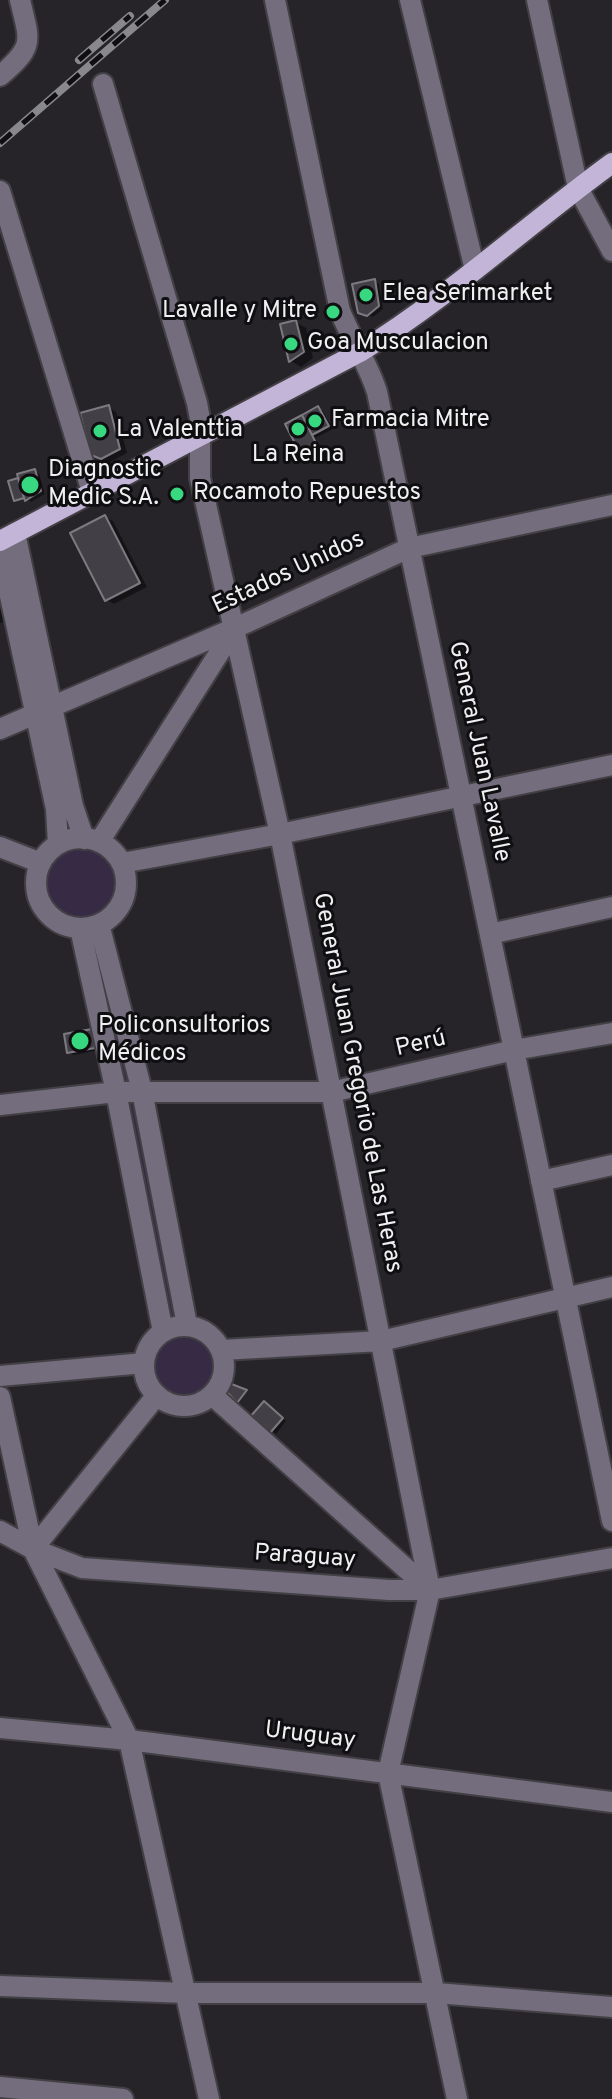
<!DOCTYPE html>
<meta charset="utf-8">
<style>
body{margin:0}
canvas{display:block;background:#262429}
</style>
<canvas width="612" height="2099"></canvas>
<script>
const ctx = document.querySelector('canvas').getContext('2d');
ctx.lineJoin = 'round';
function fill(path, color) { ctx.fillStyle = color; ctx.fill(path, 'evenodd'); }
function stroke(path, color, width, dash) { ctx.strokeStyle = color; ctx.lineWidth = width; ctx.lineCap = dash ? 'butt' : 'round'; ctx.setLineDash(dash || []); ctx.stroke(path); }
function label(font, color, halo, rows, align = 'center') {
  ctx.font = font + ' Overpass,sans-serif'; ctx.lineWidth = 6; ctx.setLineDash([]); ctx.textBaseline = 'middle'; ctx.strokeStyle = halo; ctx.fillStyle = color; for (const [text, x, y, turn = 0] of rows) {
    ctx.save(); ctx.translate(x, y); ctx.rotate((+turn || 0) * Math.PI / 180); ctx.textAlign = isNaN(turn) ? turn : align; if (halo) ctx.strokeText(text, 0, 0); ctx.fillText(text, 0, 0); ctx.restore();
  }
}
const green = new Path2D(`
 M42 884a39 39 0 1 1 78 0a39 39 0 1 1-78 0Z
 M99,924L187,1325L163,1332L90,927Z
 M151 1365a33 33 0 1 1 66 0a33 33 0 1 1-66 0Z`);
const shadow = new Path2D(`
 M374,281L379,284L383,309L373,317L365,314Z
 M295,322L306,328L313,358L301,367L291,361L282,325Z
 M109,407L116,412L127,453L110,462L101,459Z
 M318,408L323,411L333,429L315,438L320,447L306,455L302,452Z
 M35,471L39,474L45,494L31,502L26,498L16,499L18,481L22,483Z
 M105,517L113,521L147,587L114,604L107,600Z
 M0,584L11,620L0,623Z
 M91,1031L96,1034L99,1050L74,1055L69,1052Z
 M269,1406L286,1421L276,1434L253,1416Z`);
const building = new Path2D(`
 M375,279L379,306L367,316L358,313L352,284Z
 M296,320L304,352L289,362L280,324Z
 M109,405L120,449L101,459L91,455L80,413Z
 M318,406L329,426L312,435L302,415Z
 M302,415L317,445L300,453L285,424Z
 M35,469L41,491L25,501L17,474Z
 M18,478L24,498L14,501L8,481Z
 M105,515L140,583L105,601L70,533Z
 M92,1029L95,1048L67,1053L64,1034Z
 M229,1383L247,1390L237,1403L226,1391Z
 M264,1401L283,1418L270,1433L250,1417Z`);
const minor = new Path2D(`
 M275,0L340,311C351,339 368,363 377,392L612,1521
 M410,0L475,270
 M537,0L578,188L612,251
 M0,76C35,46 30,42 20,0
 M103,84L197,403L200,419V478L280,834L430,1590L388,1773L457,2099
 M0,191L92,492
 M15,533L73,806L84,839
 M0,550L56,809L58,844
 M0,729L235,628L409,548L612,505
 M36 883a45 45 0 1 1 90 0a45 45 0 1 1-90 0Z
 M99,842L235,628
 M0,847L41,863
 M122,863L280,834L612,765
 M99,924L142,1091L187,1325
 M80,928L116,1092L163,1332
 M490,934L612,907
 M0,1105L116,1092H331L514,1050L612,1033
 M541,1181L612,1165
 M144 1366a40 40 0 1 1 80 0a40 40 0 1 1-80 0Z
 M222,1350L381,1341L612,1287
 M0,1376L144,1363
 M212,1395L430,1590
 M0,1397L33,1549L129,1740L209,2099
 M0,1531L33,1549L82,1568L389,1590H430L612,1558
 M33,1549L157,1395
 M0,1728L129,1740L612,1802
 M0,1986L186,1993H436L612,2007
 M0,2087L123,2099`);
const major = new Path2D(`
 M0,541L360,352C449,297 527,225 612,163`);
const rail = new Path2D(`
 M79,60L130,16
 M0,143L165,0`);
const markers = [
 [366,295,8,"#37d880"],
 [333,312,8,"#37d880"],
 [291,344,8,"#37d880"],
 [315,421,8,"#37d880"],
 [298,429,8,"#37d880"],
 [100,431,8,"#37d880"],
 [30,485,10,"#37d880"],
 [177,494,8,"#37d880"],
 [80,1041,10,"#37d880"]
];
const poiNames = [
 ["Elea Serimarket",382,295],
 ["Lavalle y Mitre",317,312,"right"],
 ["Goa Musculacion",307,344],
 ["Farmacia Mitre",331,421],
 ["La Valenttia",116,431],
 ["La Reina",298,456,"center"],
 ["Diagnostic",48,471],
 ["Medic S.A.",48,499],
 ["Rocamoto Repuestos",193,494],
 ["Policonsultorios",98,1027],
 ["Médicos",98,1055]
];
const streetNames = [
 ["Estados Unidos",289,574,-25],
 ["General Juan Lavalle",478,752,78],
 ["Perú",421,1045,-13],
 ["General Juan Gregorio de Las Heras",356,1083,79],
 ["Paraguay",305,1558,4],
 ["Uruguay",310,1737,7]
];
fill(green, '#362a45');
fill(shadow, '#0007');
fill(building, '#423f46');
stroke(building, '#7c7980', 2);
stroke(minor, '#424045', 24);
stroke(major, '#424045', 24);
stroke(minor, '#736d7d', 20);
stroke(major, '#c3b5d7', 20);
stroke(rail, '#89888c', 8);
stroke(rail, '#0f0e10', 5, [15]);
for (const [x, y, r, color] of markers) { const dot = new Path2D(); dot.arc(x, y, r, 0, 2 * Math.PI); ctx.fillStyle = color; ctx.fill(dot); stroke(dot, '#0f0e10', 3); }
label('24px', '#f0eff2', '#0f0e10', poiNames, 'left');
label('24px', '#f0eff2', '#0f0e10', streetNames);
</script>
